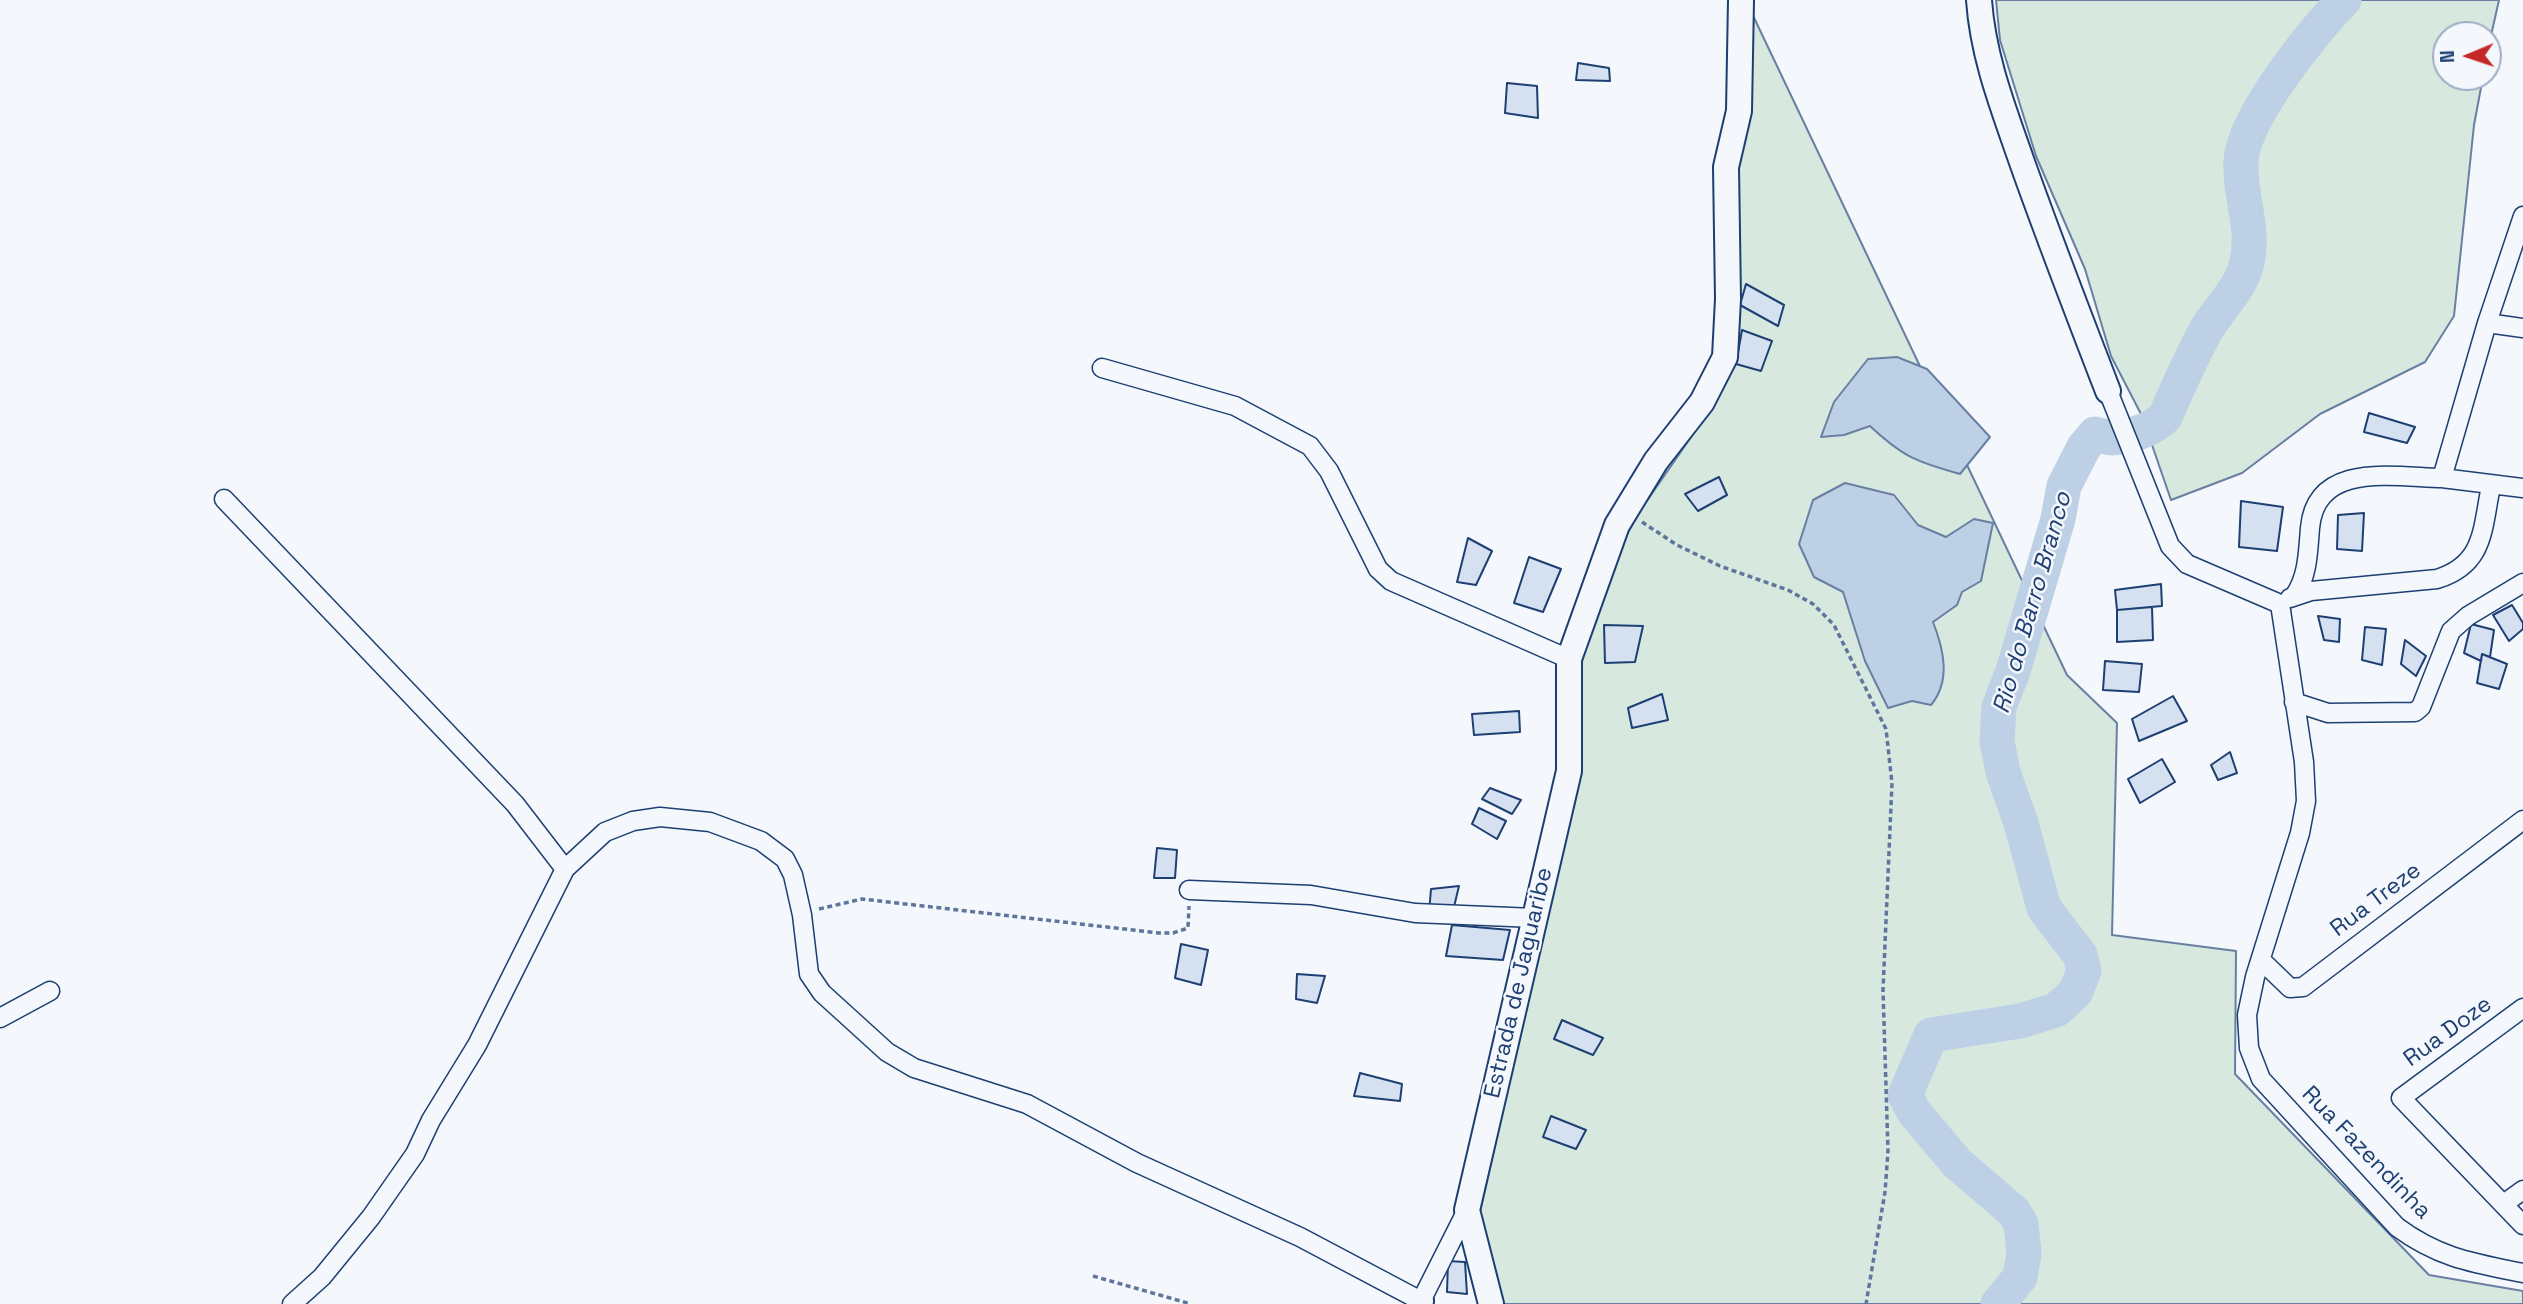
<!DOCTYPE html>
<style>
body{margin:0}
#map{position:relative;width:2523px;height:1304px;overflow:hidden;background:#f4f7fb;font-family:"Space Grotesk",sans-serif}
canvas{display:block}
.north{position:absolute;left:2432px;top:21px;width:70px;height:70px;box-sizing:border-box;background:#f4f7fb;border:2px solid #9eadc5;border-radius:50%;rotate:268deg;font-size:19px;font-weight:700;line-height:28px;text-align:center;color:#1d3f73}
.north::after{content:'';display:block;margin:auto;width:24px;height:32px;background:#c62828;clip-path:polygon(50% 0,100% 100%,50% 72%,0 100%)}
</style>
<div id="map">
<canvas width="2523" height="1304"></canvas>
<div class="north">N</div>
</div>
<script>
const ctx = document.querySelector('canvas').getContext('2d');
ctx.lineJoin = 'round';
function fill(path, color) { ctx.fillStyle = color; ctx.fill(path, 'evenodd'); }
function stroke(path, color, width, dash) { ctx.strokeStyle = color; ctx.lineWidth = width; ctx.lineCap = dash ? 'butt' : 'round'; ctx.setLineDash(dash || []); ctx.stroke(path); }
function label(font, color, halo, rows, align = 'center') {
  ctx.font = font + ' "Space Grotesk",sans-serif'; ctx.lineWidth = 5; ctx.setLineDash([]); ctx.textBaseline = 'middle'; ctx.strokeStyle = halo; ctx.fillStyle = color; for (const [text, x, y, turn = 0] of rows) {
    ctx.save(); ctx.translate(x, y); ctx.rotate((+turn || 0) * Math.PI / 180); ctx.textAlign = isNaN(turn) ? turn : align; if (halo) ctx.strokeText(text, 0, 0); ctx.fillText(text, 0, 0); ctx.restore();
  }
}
const green = new Path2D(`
 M1996,0H2499L2488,49V35H2446V77H2483L2474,125L2454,316L2425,362L2320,414L2242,473L2171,500L2142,416L2111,356L2085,269L2036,156L2000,40Z
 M1747,3L2067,675L2117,723L2112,935L2236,951L2235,1074L2429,1275L2523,1291V1304H1504L1478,1221L1567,826L1576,665L1605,572L1642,508L1709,411L1735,190Z`);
const water = new Path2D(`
 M1897,357L1927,369L1990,437L1960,474C1917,462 1903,457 1870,426L1844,435L1821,437L1834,402L1868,359Z
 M1845,483L1894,495L1918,525L1946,537L1974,519L1993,523L1981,581L1962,592L1957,605L1933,622C1944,650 1951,681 1931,705L1912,701L1888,708L1865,661L1843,592L1814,577L1799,544L1813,500Z`);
const river = new Path2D(`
 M1998,1304L2020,1277L2024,1253L2021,1224L2014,1212L1957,1163L1914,1112L1905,1095L1931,1035L2020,1021L2056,1010L2075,993L2084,971L2080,955L2044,908L2021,823L2003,772L1997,741L1999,707L2013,671L2058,519L2064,486L2084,447L2095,434C2101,435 2107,438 2112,438C2130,437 2152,430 2165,417C2178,387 2191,358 2206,330C2218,310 2240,289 2246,266C2256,230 2239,197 2241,161C2243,118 2314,30 2344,0`);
const building = new Path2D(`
 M1578,63L1609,68L1610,81L1576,80Z
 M1507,83L1537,86L1538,118L1505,113Z
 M1746,284L1784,305L1778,326L1740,305Z
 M1742,330L1772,341L1761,371L1736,364Z
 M2369,413L2415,427L2407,443L2364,432Z
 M1719,477L1727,495L1698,511L1685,494Z
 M2241,501L2283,507L2277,551L2239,547Z
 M2364,513L2362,551L2337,549L2338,515Z
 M1468,538L1492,551L1476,585L1457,582Z
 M1529,557L1561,569L1543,612L1514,603Z
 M2161,584L2162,606L2117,610L2115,590Z
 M2512,605L2523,623V629L2509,641L2493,615Z
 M2152,607L2153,640L2117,642V610Z
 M2318,616L2340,619L2339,642L2324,640Z
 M2471,624L2494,630L2490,657L2482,654L2481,661L2464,653Z
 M1604,625L1643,626L1635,662L1605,663Z
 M2365,627L2386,629L2382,665L2362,660Z
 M2405,640L2426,656L2416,676L2401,664Z
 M2482,654L2507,664L2499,689L2477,683Z
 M2105,661L2142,664L2139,692L2103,690Z
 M1662,694L1668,720L1632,728L1628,708Z
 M2173,696L2187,721L2139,741L2132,719Z
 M1519,711L1520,732L1474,735L1472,714Z
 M2230,752L2237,773L2218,780L2211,765Z
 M2162,759L2175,782L2140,803L2128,779Z
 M1490,788L1521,800L1512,814L1482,799Z
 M1479,808L1506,821L1497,839L1472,824Z
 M1157,848L1177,850L1175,878H1154Z
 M1459,886L1453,911L1429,913L1431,889Z
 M1452,925L1510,930L1503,960L1446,956Z
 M1181,944L1208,950L1201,985L1175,978Z
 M1297,974L1325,976L1317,1003L1296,999Z
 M1562,1020L1603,1038L1593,1055L1554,1039Z
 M1360,1073L1402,1084L1400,1101L1354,1096Z
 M1551,1116L1586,1130L1576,1149L1543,1137Z
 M1448,1261L1465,1262L1467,1294L1447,1292Z`);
const path = new Path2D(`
 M1642,522L1677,545L1720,566L1788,590L1813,604L1834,625L1886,729L1892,783L1883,990L1888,1151L1885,1192L1866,1304
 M819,909L862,899L1159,933H1173L1188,928L1189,906
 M1093,1276L1191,1304`);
const street = new Path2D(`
 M2487,323L2523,328
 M1102,368L1235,406L1310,446L1329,471L1378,569L1391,581L1569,659
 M2108,391L2170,546L2187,564L2280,604L2304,762L2306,801L2300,833L2255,977L2247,1015L2249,1048L2261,1079L2397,1227C2439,1258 2473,1263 2523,1273
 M2442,478L2523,488
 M224,499L515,804L565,869L605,832L633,821L660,817L710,822L761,841L785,859L793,875L802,915L809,974L822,993L887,1052L914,1068L1027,1104L1137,1163L1300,1237L1421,1301L1467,1210
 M2295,595C2308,575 2308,552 2310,528C2316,461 2394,477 2442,478L2487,323L2523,216
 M2290,598L2311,591L2437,579C2485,564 2482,529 2491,486
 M2294,702L2328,713L2415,712L2421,707L2451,631L2468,616L2523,583
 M1189,890L1311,895L1415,913L1535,918
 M2261,960L2290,988L2303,987L2523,820
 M2523,1008L2401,1098L2523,1225
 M0,1018L50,991
 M2505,1203L2523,1190
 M292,1304L322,1277L371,1217L415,1154L431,1120L477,1045L565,869`);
const secondary = new Path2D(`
 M1979,0C1983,58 2004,110 2023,165C2050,241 2079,316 2108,391
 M1419,1304L1421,1301
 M1491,1304L1467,1210L1569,771V659L1617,525L1656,461L1702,402L1725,357L1728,299L1726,167L1739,111L1741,0`);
const streetNames = [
 ["Rua Treze",2376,900,-37],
 ["Estrada de Jaguaribe",1519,983,-77],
 ["Rua Doze",2448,1032,-36],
 ["Rua Fazendinha",2366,1153,46]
];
const waterNames = [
 ["Rio do Barro Branco",2033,603,-74]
];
fill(green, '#d7e8df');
stroke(green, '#687fa3', 2);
fill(water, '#bed0e5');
stroke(water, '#687fa3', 2);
stroke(river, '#bed0e5', 35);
fill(building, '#d5e0f0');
stroke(building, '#1d3f73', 2);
stroke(street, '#1d3f73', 21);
stroke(secondary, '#1d3f73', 28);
stroke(path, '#5e769c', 3.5, [5, 3.5]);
stroke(street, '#f4f7fb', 18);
stroke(secondary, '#f4f7fb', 24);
label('23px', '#1d3f73', '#f4f7fb', streetNames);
label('italic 24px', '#1d3f73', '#f4f7fb', waterNames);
</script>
